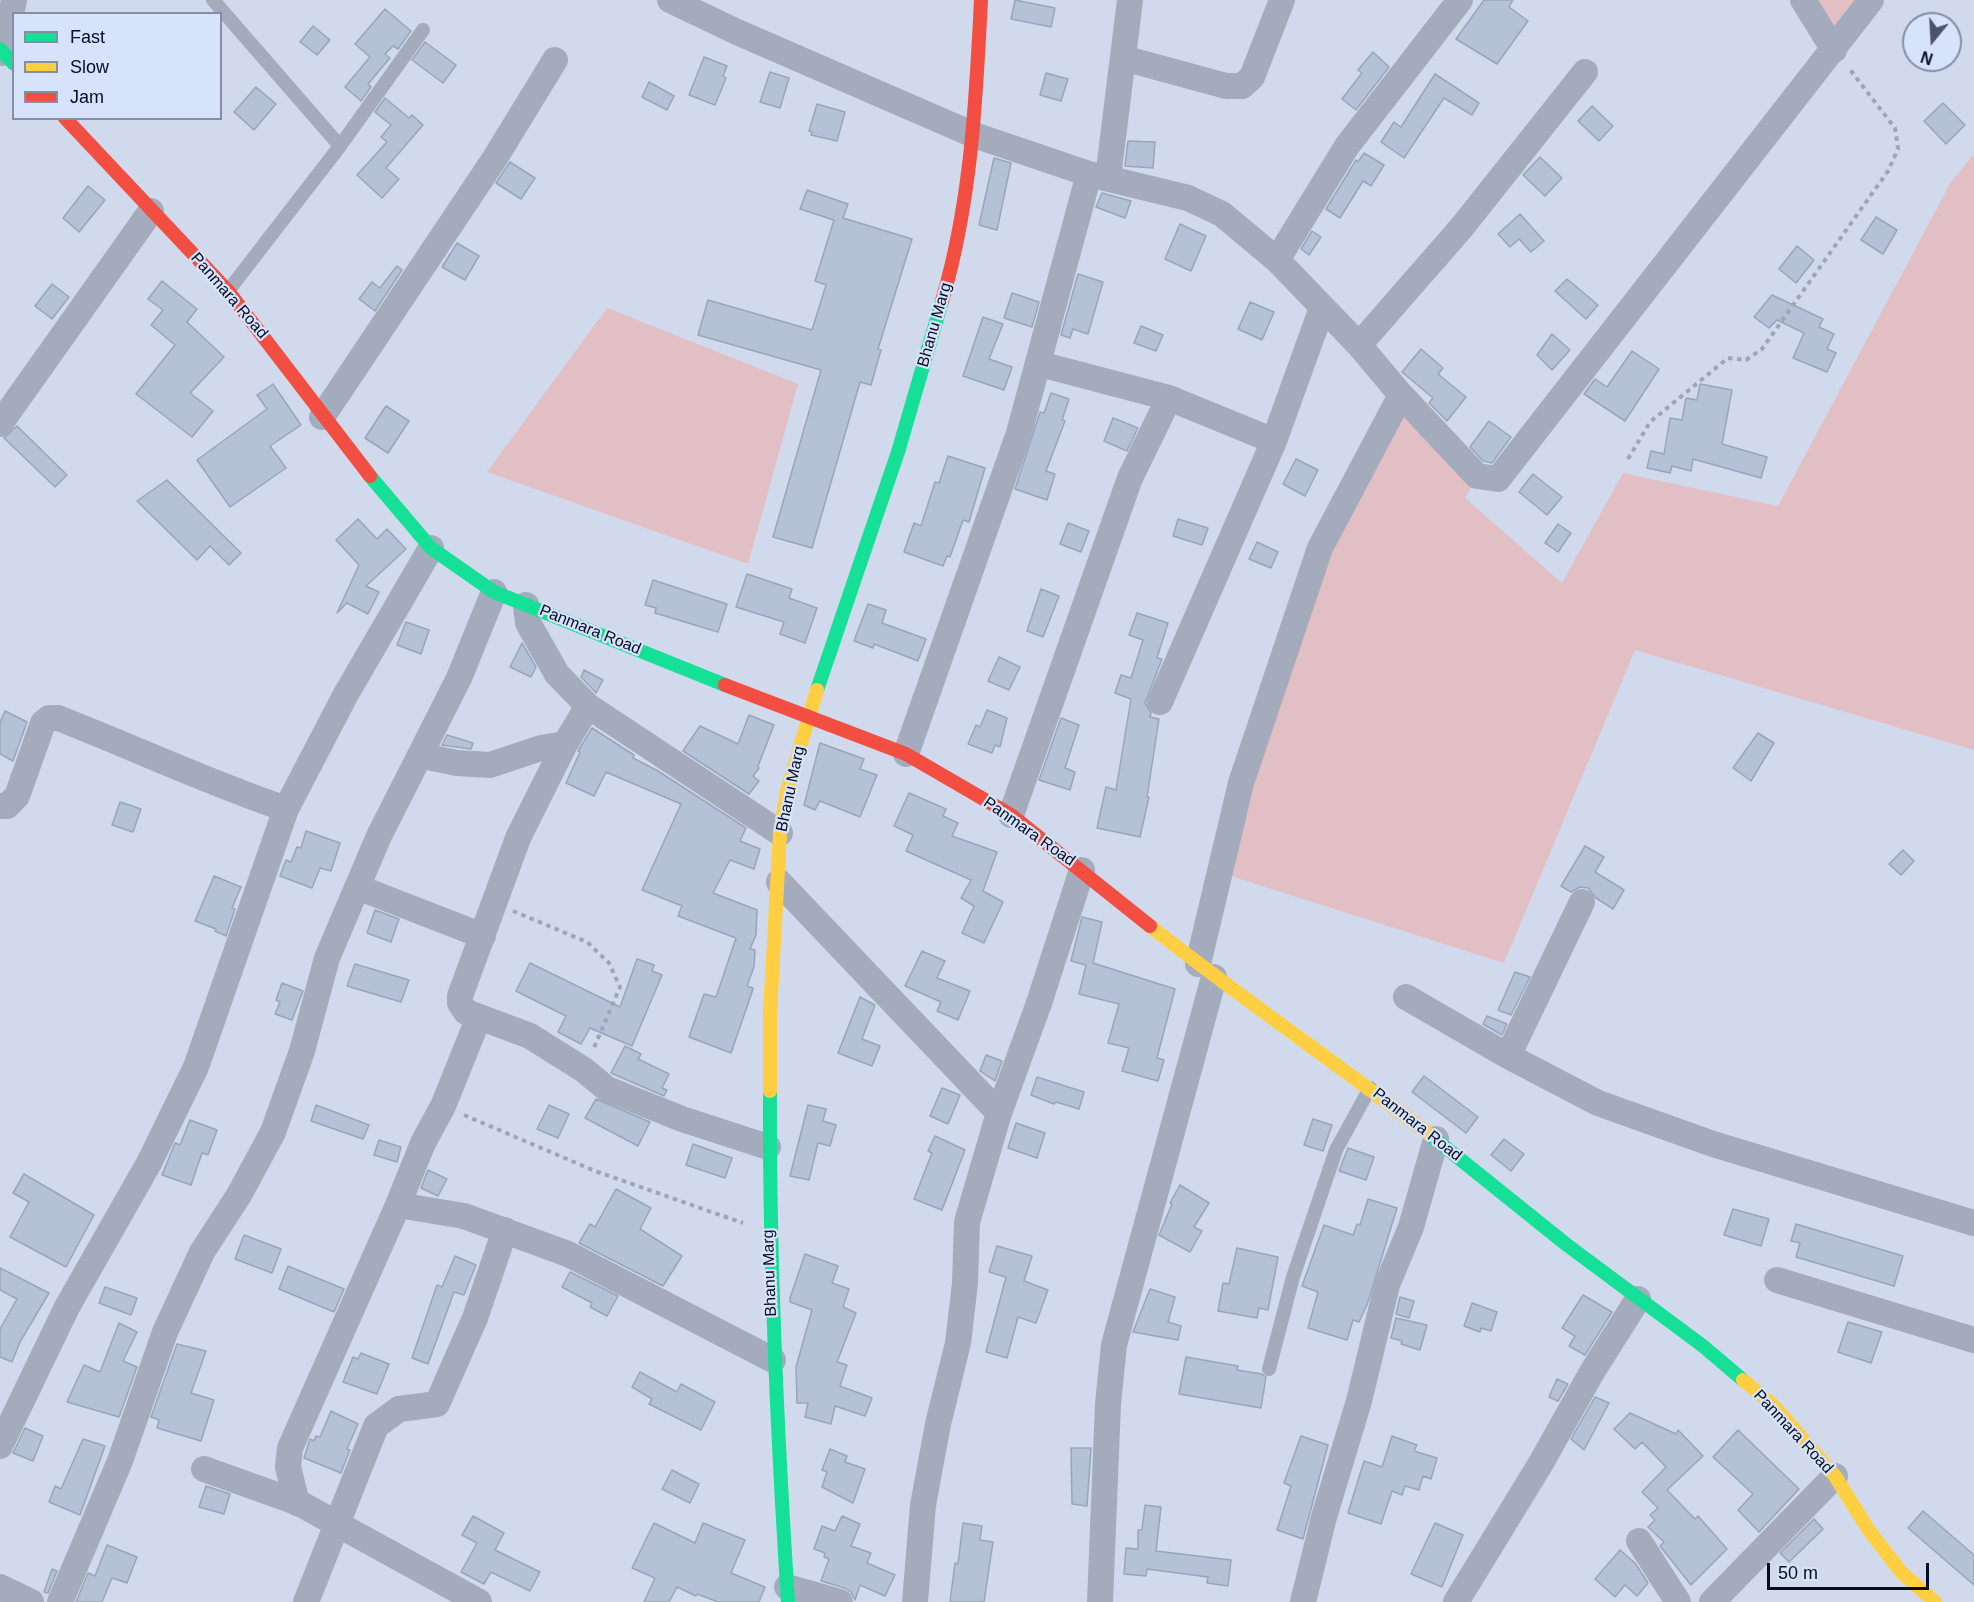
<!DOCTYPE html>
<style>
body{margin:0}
#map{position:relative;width:1974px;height:1602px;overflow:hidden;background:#d1d9ed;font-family:Helvetica,sans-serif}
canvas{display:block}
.legend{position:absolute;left:12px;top:12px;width:210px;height:108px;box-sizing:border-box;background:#d7e2fb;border:2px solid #838da4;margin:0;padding:8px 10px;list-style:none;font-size:18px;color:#060d22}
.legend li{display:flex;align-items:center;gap:12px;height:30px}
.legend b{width:30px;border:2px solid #838da4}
.north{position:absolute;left:1902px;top:12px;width:60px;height:60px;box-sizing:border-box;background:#d7e2fb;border:2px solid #838da4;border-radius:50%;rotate:198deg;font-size:16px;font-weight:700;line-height:24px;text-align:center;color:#060d22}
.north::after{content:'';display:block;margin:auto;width:21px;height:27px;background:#4d5469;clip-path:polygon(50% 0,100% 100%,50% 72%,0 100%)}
.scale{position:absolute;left:1767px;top:1563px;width:162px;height:27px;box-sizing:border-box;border:3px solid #060d22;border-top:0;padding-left:8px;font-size:18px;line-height:21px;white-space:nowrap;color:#060d22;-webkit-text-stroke:4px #d7e2fb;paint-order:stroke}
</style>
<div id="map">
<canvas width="1974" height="1602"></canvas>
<ul class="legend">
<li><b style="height:8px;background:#16e098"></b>Fast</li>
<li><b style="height:8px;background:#ffcf43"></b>Slow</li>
<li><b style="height:8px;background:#f24e42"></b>Jam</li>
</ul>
<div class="north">N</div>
<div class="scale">50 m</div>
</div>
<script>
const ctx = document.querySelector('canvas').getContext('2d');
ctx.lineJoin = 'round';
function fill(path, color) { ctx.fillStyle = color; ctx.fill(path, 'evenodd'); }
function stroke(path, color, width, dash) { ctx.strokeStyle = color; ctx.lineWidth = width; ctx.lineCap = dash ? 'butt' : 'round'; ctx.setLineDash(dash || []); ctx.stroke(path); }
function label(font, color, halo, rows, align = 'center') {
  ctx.font = font + ' Helvetica,sans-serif'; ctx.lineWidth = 4.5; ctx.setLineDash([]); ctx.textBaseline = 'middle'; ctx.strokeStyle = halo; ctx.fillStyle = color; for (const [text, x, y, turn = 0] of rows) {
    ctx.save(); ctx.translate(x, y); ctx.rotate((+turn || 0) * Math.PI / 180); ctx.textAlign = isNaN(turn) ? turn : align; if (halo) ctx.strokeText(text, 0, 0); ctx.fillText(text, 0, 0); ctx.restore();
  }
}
const green = new Path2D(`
 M1803,0H1871L1834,50Z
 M1974,154V750L1635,650L1504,963L1218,872L1272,685L1401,395L1477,476L1465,498L1562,583L1623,473L1778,506L1951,182Z
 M607,308L798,384L748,564L487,472Z`);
const building = new Path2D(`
 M1015,0L1055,8L1051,27L1011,19Z
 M1484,0H1513L1509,7L1528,21L1497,64L1456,39Z
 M385,9L411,31L398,49L393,46L385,54L390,58L368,84L371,87L361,101L345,87L370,57L355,44Z
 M313,26L330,40L317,55L300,42Z
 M425,42L456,65L443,83L412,60Z
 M1373,52L1389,67L1356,110L1342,99L1362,73L1358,70Z
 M704,57L727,66L723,76L726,78L715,105L689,95Z
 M770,72L789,78L780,108L760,102Z
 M1046,73L1068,79L1061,101L1040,95Z
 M1435,74L1479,103L1472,115L1444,98L1404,158L1381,142L1394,122L1401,127Z
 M649,82L674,96L667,110L642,97Z
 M256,87L276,104L254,130L234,112Z
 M385,98L409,118L412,115L423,125L386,168L399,179L382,198L357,175L387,142L381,137L391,125L375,112Z
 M1943,103L1965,125L1946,144L1924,121Z
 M817,104L845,112L837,141L811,135L812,132L809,131Z
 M1592,106L1613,126L1599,141L1578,121Z
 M1128,141L1155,142L1153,168L1125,166Z
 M1364,153L1384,165L1371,186L1363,181L1340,218L1326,209L1356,160L1358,162Z
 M1540,157L1562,178L1545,196L1523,175Z
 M994,158L1011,163L997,230L979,225Z
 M510,162L535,178L521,199L496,183Z
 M88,186L105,200L79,232L63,218Z
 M807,190L848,204L843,218L912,239L878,349L881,350L871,385L860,382L812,548L773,537L821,370L698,335L708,300L812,330L826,285L815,281L834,220L800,209Z
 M1102,193L1131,201L1125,218L1096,207Z
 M1520,214L1544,241L1531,252L1519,239L1510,247L1498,234Z
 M1876,217L1897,230L1883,254L1861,240Z
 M1180,224L1206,236L1191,271L1165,259Z
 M1312,231L1321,237L1309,255L1301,249Z
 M457,243L479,256L465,280L442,267Z
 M1797,246L1814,260L1796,283L1779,269Z
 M397,266L402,270L375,311L359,299L372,282L380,288Z
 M1078,274L1103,282L1088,334L1073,329L1070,338L1061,335Z
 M1567,279L1598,305L1586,319L1555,291Z
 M162,281L197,309L187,322L224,357L190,393L213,411L192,437L136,394L175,345L151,325L163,310L148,299Z
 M52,284L69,297L52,319L35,306Z
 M1012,293L1039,302L1032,327L1004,318Z
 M1772,295L1823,319L1819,327L1834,334L1827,349L1836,353L1827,372L1793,358L1804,333L1777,320L1769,328L1754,317Z
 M1250,302L1274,312L1262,340L1238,329Z
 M983,317L1003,324L989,359L1012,367L1004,390L963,376Z
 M1141,326L1163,335L1156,351L1134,343Z
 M1552,334L1570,350L1552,370L1537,355Z
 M1421,349L1443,368L1438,374L1466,397L1447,421L1429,403L1433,398L1402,372Z
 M1632,351L1659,369L1625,421L1584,394L1595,379L1607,387Z
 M273,384L301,425L270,446L286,468L230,507L197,460L267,409L257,395Z
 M1700,384L1732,390L1722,444L1767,457L1761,478L1693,459L1691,471L1672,466L1670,473L1647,468L1651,451L1664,454L1670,418L1682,420L1686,398L1697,400Z
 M1051,393L1069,399L1062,420L1065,421L1046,471L1055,474L1047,500L1015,489L1040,412L1044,413Z
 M386,406L409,421L388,453L365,438Z
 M1113,418L1138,428L1127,451L1104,441Z
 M1489,421L1511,437L1492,463L1483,461L1470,447Z
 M17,426L67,475L55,487L4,438Z
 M948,456L985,468L969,522L963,520L950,557L947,556L943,566L904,552L914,523L921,526L935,482L939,483Z
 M1296,459L1318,470L1305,496L1283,484Z
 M1533,474L1562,497L1547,515L1519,492Z
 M167,480L241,553L229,565L210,546L197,560L137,501Z
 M358,519L377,539L387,529L406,549L366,586L379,592L368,614L347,603L337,613L359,565L336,540Z
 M1178,519L1208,528L1202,545L1173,536Z
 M1068,523L1089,531L1081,552L1060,544Z
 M1558,524L1571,533L1558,552L1545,543Z
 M1257,542L1278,552L1271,568L1249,559Z
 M747,574L792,589L789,598L817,608L805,643L780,634L784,622L736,607Z
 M653,580L727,604L718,632L655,613L656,608L645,605Z
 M1041,589L1059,596L1043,637L1027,631Z
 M868,604L886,610L882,623L926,639L918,661L874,644L873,648L854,641Z
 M1137,613L1168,623L1157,658L1162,659L1145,703L1151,713L1150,717L1159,719L1147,797H1149L1140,837L1097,828L1106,787L1116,790L1131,699L1115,693L1121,675L1131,678L1143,640L1129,635Z
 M406,622L429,630L421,654L397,645Z
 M522,643L536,667L531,677L510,667Z
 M999,657L1020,667L1009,690L988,681Z
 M584,670L603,680L596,693L581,677Z
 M987,710L1007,718L1000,747L995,745L992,753L968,744L976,725L980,727Z
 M5,711L27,722L13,761L0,754V722Z
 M749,715L774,725L758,766L759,768L753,776L759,781L749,794L683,751L700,726L738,744Z
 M1061,718L1079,725L1065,768L1075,772L1070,790L1039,780Z
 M592,728L634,755L633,758L658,771L746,828L740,841L760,849L754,869L730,860L713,893L757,910L756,935L750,949L755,950L754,967L747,986L753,988L752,992L731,1053L689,1037L704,994L716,997L736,938L678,916L682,906L642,890L681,804L606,772L594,796L566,783L580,752L578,751Z
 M1758,733L1774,743L1751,781L1733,768Z
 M447,735L473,743L471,749L442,745Z
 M820,743L864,759L860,769L877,775L860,817L820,801L815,810L804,805Z
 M909,793L946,809L943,816L958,823L952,836L997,852L983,891L1003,902L984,943L962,933L974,906L961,898L971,880L906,851L913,835L894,826Z
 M120,802L141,809L133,832L112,825Z
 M306,831L340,843L331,871L320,868L312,888L280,876L286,860L291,862L297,847L301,848Z
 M1585,846L1604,857L1595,872L1624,890L1613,909L1596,898L1588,888L1580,887L1571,892L1561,886Z
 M1903,850L1914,861L1901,875L1889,864Z
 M214,876L241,887L232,908L235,909L226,936L215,931L216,929L195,921Z
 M375,910L399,919L391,942L367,933Z
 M1082,917L1102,922L1093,963L1175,989L1157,1058L1164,1060L1158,1081L1122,1071L1129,1048L1108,1043L1119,1004L1079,994L1086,965L1071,961Z
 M922,951L945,961L937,978L970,991L958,1020L937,1011L941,1002L905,986Z
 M637,959L654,965L652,971L662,975L632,1046L590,1028L581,1044L558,1032L566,1016L516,991L530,963L620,1007Z
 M355,964L409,980L401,1002L347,986Z
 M1515,972L1530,977L1511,1015L1498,1010Z
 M282,983L303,991L292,1020L275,1014L280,1002L276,1000Z
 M860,997L875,1005L862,1039L880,1046L872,1066L838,1053Z
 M1487,1016L1507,1024L1502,1035L1483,1024Z
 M625,1046L641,1054L638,1059L669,1074L662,1088L667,1090L664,1096L611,1073Z
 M986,1055L1002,1061L995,1081L980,1071Z
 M1424,1076L1478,1117L1466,1133L1412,1092Z
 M1037,1077L1084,1092L1079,1109L1056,1102L1054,1104L1031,1095Z
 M942,1088L960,1095L948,1124L930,1116Z
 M596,1099L650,1122L638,1146L585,1118Z
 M316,1105L369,1125L363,1139L311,1121Z
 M549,1105L569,1114L558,1138L537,1129Z
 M808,1105L826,1109L823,1121L836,1125L830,1146L818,1143L809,1180L790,1176Z
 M1313,1119L1332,1125L1323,1151L1304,1145Z
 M190,1120L217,1130L208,1155L202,1153L191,1185L162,1175L175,1143L180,1145Z
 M1016,1123L1045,1133L1037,1158L1008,1148Z
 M935,1136L965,1150L942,1210L914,1199L932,1153L928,1151Z
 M1504,1139L1524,1154L1511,1171L1491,1155Z
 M379,1140L401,1147L397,1162L374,1155Z
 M693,1144L732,1158L725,1178L686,1165Z
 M1348,1148L1374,1157L1366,1180L1339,1171Z
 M428,1170L447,1179L438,1196L421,1188Z
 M24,1174L94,1215L66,1267L10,1237L29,1202L13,1193Z
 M1180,1185L1209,1203L1194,1227L1202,1231L1190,1252L1159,1235L1172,1204L1170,1203Z
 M616,1189L651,1208L640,1229L682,1256L663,1286L579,1243L590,1224L595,1227Z
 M1368,1199L1397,1208L1367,1305L1359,1322L1353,1320L1347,1340L1308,1328L1318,1292L1302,1286L1324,1225L1353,1235L1357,1224L1360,1225Z
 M1733,1209L1769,1219L1761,1246L1724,1235Z
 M1796,1224L1903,1256L1894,1286L1796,1257L1800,1243L1791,1241Z
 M244,1235L281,1249L272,1273L235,1259Z
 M997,1246L1032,1256L1024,1281L1048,1290L1036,1323L1018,1317L1007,1358L986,1352L1006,1277L989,1272Z
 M1237,1248L1278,1257L1268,1310L1259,1308L1257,1318L1218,1311L1223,1283L1229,1284Z
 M805,1254L838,1266L832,1283L849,1289L843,1307L856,1313L837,1362L847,1365L840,1386L872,1398L865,1416L835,1406L831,1424L805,1417L808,1403H797L796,1367L812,1310L790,1302V1298Z
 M455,1256L476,1265L464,1295L454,1292L428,1364L412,1358L437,1285L442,1287Z
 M288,1266L344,1289L334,1312L279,1289Z
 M0,1268L49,1293L20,1342L12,1362L0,1357V1329L17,1299L0,1290Z
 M570,1272L618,1296L607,1316L590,1307L592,1303L562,1287Z
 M105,1287L137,1298L131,1315L99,1303Z
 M1150,1289L1175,1297L1168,1322L1181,1326L1178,1340L1133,1332Z
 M1583,1295L1612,1312L1585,1355L1569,1346L1575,1336L1562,1328Z
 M1400,1297L1414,1301L1409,1318L1396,1314Z
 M1472,1303L1497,1312L1491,1331L1481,1328L1480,1332L1464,1326Z
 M1396,1318L1427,1325L1420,1350L1401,1344L1402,1341L1391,1338Z
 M1848,1322L1882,1332L1871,1363L1838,1352Z
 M119,1323L137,1332L123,1361L137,1367L119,1417L67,1402L84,1365L100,1372Z
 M177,1344L206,1351L191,1393L214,1400L201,1441L157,1428L159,1420L151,1417Z
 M361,1353L389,1364L377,1394L343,1382L353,1357L358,1359Z
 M1186,1357L1238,1366L1237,1370L1262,1374L1266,1377L1261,1408L1179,1394Z
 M640,1372L677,1392L681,1384L715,1402L701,1430L649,1404L652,1399L632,1387Z
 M1557,1379L1568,1384L1558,1401L1549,1397Z
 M1595,1397L1609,1403L1584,1450L1571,1439Z
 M331,1411L358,1424L347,1449L350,1450L341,1473L304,1458L310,1439L314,1441L316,1436L320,1437Z
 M1630,1413L1676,1434L1678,1430L1703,1456L1667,1490L1695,1519L1698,1516L1727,1549L1691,1585L1660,1546L1664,1542L1648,1527L1655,1520L1650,1515L1658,1508L1642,1492L1666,1467L1642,1442L1635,1449L1614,1429Z
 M25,1428L43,1436L33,1461L13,1453Z
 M1738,1430L1799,1489L1759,1532L1738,1510L1753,1494L1713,1457Z
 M1301,1436L1328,1445L1303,1539L1277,1530L1291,1486L1284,1483Z
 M1392,1436L1417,1445L1414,1451L1437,1458L1431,1479L1423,1476L1419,1490L1405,1486L1402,1495L1392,1491L1381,1524L1348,1513L1364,1461L1382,1467Z
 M83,1439L105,1446L80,1515L49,1502L55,1486L61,1489Z
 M1071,1448H1091L1087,1506L1072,1504Z
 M830,1449L847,1456L845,1462L865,1469L853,1503L822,1487L827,1472L822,1470Z
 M672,1470L699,1484L690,1503L662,1489Z
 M206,1486L230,1494L224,1514L199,1507Z
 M1145,1505L1161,1507L1156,1551L1231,1560L1228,1586L1207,1583L1208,1577L1147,1569L1146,1576L1124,1574L1126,1548L1138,1549V1530H1142Z
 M1923,1511L1974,1555V1585L1908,1528Z
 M473,1516L504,1533L495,1550L540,1572L530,1591L491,1572L484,1584L461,1572L477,1543L462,1535Z
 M842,1516L860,1524L851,1546L871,1553L867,1563L895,1575L885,1596L860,1585L855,1600L851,1592L845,1588L821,1581L829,1559L824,1557L825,1553L814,1549L822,1526L835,1531Z
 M1814,1519L1823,1529L1789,1562L1780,1553Z
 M654,1523L695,1543L703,1523L745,1540L731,1573L765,1587L759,1602H718L697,1594L696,1596L677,1587L669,1602H644L655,1578L632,1568Z
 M963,1523L982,1526L980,1540L993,1542L984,1602H950L955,1563L958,1564Z
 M1435,1523L1463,1535L1442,1587L1411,1574Z
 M107,1545L137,1557L127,1583L112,1578L102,1602H76L88,1573L95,1576Z
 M1620,1550L1635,1563L1648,1583L1637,1596L1625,1585L1615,1597L1595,1579Z
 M52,1569L57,1571L48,1593L44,1592Z`);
const path = new Path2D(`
 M1628,459L1650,422L1728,358L1746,360L1762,349L1888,171L1898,149L1895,128L1848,67
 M513,911L587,942L609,963L620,987L593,1050
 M464,1115L595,1171L743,1223`);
const lane = new Path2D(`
 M213,0L340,146
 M228,291L340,146L423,30
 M1269,1369L1293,1277L1336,1150L1370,1088`);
const street = new Path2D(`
 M670,0L737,32L974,135L1089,174L1188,198L1222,214L1277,260L1359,345L1401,395L1477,476L1498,479L1871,0
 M1803,0L1834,50
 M3,53L14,0
 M1123,58L1226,86H1242L1252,77L1282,0
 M1108,178L1130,0
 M1277,260L1347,146L1460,0
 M1359,345L1462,227L1585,72
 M1040,364L1169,398L1274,441
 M322,417L495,158L555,60
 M0,424L151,211
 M526,605L528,623L557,674L588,706L780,833
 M1160,702L1274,441L1322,308
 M588,706L565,744L518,838L460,996V1003L466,1012L530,1036L584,1070L607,1089L682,1119L768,1147
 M906,754L1019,433L1089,174
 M422,756L457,763L490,765L541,748L565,744
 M0,806H7L17,796L43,723L49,718H58C135,748 209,783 286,809
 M1011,815L1130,478L1169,398
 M779,882L999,1113
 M357,887L483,936
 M1198,964L1241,783L1320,548L1401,395
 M1406,997L1508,1056L1598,1103L1713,1144L1974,1223
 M1508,1056L1582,902
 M398,1205L464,1216L568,1254L773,1360
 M1777,1280L1974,1340
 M0,1446L67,1307L149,1163L196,1067L286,809L346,694L431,548
 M204,1469L299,1503L479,1602
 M297,1503L288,1467L290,1448L398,1205L423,1143L443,1106L479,1017
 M1639,1541L1678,1602
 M0,1587L31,1602
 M787,1587L840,1602
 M60,1602L120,1461L165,1332L202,1252L239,1195L273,1132L302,1051L327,958L379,836L459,678L494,592
 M306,1602L376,1426L399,1409L437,1404L475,1318L505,1230
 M915,1602L923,1505L938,1424L958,1343L965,1283L967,1222L999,1113L1039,1003L1082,870
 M1100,1602L1108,1404L1114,1345L1214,977
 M1303,1602L1324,1517L1359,1401L1387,1285L1411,1227L1436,1139
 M1456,1602L1541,1463L1592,1372L1638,1299
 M1712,1602L1835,1476`);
const fast = new Path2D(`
 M0,49L14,64
 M370,476L431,548L494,592L725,685
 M817,690L898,452L942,301
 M770,1091C769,1262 777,1431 788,1602
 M1430,1135L1567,1245L1703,1346L1743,1380`);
const slow = new Path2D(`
 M1150,926C1241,998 1338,1064 1430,1135
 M770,1091V1014L780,833L787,791L817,690
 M1743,1380L1775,1407L1835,1476L1868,1529L1901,1572L1935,1602`);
const jam = new Path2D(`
 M65,118L228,291L370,476
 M942,301C971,203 976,102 981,0
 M725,685L906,754L1011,815L1150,926`);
const streetNames = [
 ["Panmara Road",229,296,49],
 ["Bhanu Marg",935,325,-74],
 ["Panmara Road",590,630,22],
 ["Bhanu Marg",791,789,-78],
 ["Panmara Road",1029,832,35],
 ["Panmara Road",1417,1125,38],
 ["Bhanu Marg",770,1273,-92],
 ["Panmara Road",1793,1432,47]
];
fill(green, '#e2bfc4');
fill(building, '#b4c1d6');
stroke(building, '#98a6b8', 1.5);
stroke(path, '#a0a5b4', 4, [4.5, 4.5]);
stroke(lane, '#a4abbc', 14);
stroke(street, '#a4abbc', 26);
stroke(fast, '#16e098', 14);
stroke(slow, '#ffcf43', 14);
stroke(jam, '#f24e42', 14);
label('16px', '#060d22', '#d7e2fb', streetNames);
</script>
